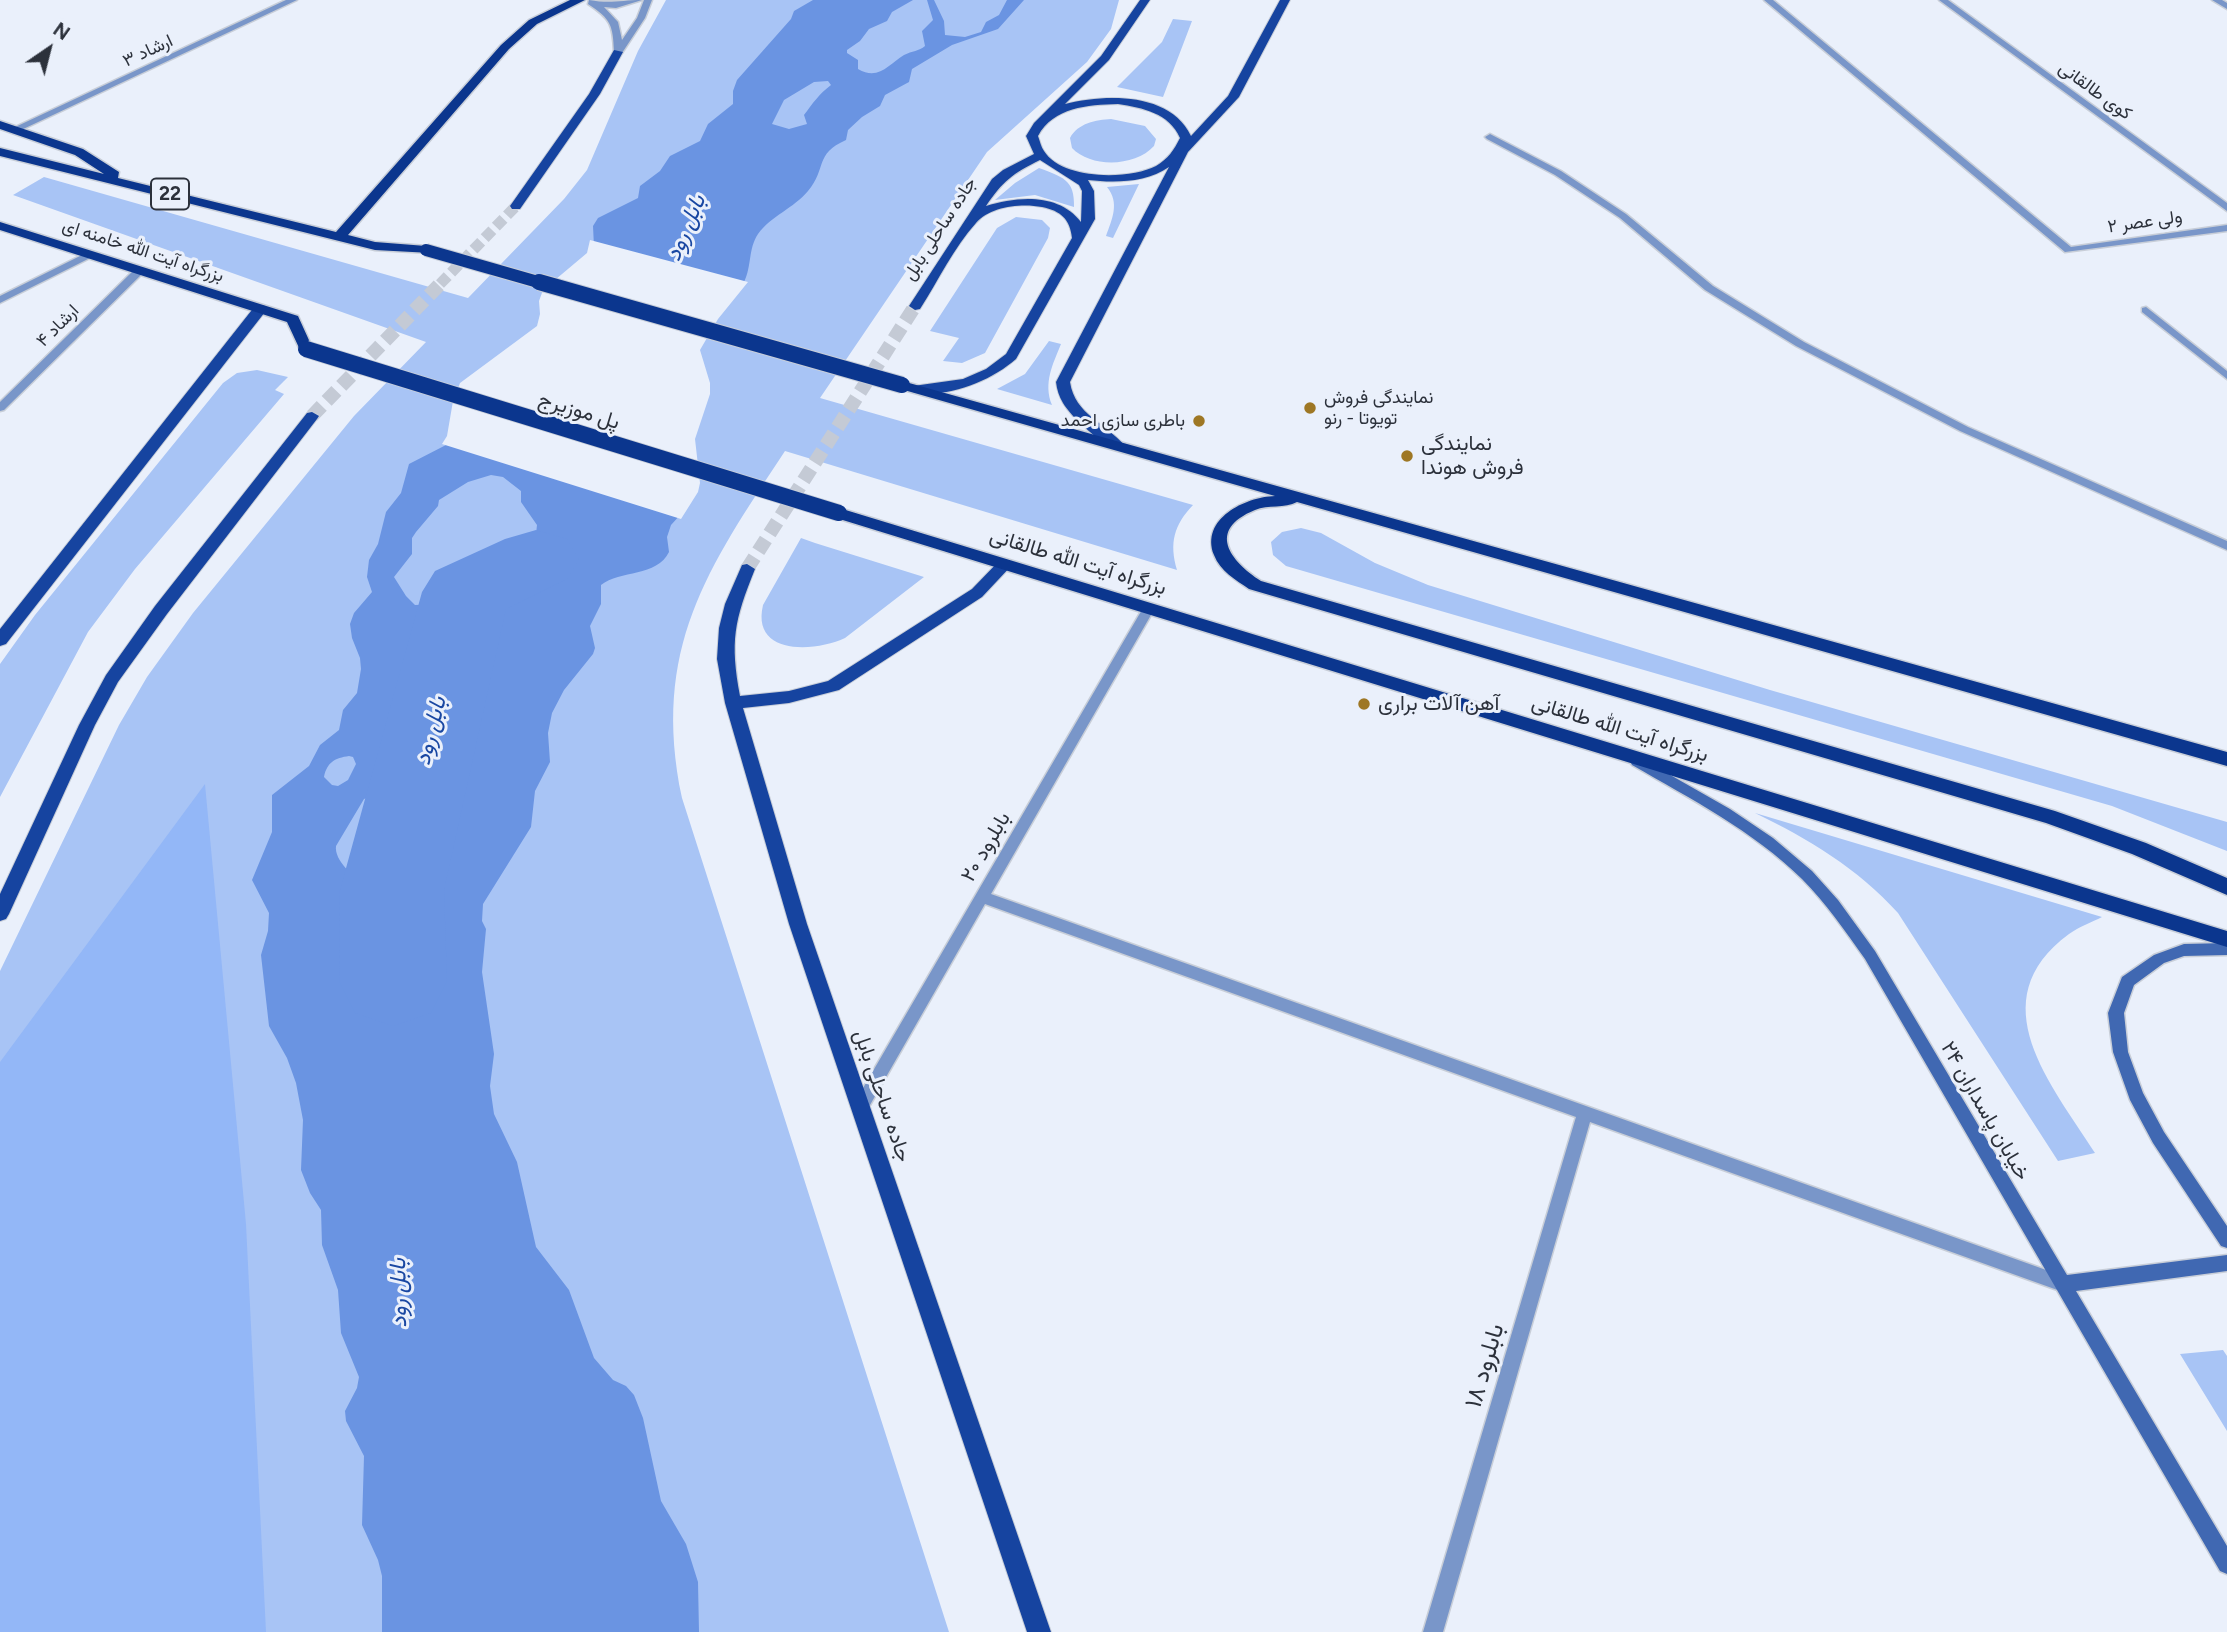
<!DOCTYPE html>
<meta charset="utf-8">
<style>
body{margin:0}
#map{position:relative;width:2227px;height:1632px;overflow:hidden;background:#eaf0fb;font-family:Figtree,sans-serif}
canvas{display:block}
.north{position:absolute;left:14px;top:14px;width:70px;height:70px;-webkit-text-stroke:5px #eaf0fb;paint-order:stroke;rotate:35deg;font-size:19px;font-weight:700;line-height:28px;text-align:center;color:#2c313b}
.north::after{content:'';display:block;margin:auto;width:24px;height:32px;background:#2c313b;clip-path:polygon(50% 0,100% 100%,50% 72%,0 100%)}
</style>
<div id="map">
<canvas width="2227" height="1632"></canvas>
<div class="north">N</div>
</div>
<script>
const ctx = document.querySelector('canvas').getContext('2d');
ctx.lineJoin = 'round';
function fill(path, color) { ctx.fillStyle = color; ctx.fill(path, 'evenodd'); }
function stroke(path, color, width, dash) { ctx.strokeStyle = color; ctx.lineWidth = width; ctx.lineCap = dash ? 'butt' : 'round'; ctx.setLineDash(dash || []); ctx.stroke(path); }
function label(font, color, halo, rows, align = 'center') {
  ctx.font = font + ' Figtree,Vazirmatn,sans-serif'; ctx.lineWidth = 6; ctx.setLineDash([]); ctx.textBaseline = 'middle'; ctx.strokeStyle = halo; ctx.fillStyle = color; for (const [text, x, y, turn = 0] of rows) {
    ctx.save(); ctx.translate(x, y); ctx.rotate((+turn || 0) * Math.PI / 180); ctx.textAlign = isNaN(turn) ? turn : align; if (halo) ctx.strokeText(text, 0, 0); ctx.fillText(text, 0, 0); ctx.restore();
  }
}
const green = new Path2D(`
 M666,0H1119L1111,29L1087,62L987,152L820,398L1193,505C1174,525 1169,543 1177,570L785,451C707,569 651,649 682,798L949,1632H0V971L119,725L147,677L193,613L354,416L426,342L13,195L44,177L468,298L564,199L587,170L638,51Z
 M1173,19L1192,21L1163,97L1117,87L1162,42Z
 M1111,119L1145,126L1156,139L1154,146C1135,167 1091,168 1072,148L1070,138C1078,123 1096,120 1111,119Z
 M1039,168C1062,177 1075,179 1074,207L1035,195L995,200L1015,183Z
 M1139,184L1113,238L1106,236C1112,219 1120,203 1107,187Z
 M1016,217L1042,220L1050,228L1048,238L985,353L962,363L943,361L959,338L930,331L997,228Z
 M1049,341L1061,344C1053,364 1043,383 1052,405L997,389L1025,374Z
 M257,370L288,377L275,390L284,394L135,569L88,632L0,797V664L35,615L223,383L237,373Z
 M1301,528L1321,533L1375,563L1428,585L1770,690L2227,822V851L2112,806L1286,566L1273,555L1271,542L1282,532Z
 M801,538L815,543L924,577L845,638C815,652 751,656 763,605Z
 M1755,813L2102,917C2092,922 2079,927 2069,934C1978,1001 2052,1085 2095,1153L2058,1161L1898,913C1857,868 1809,839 1755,813Z
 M2223,1350L2227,1356V1431L2180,1354Z`);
const forest = new Path2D(`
 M205,784L246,1224L266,1632H0V1062Z`);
const water = new Path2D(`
 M813,0H913L892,12L887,21L869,29L860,41L847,50V53L858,60V69C879,81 889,64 904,55C912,51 919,51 925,46L922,31L933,20L927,0H934L944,21L945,35L965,37L981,32L986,22L999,15L1007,0H1024L998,29L952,45L912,69L909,82L885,95L880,106L862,117L848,130L846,140C814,154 827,169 808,191C794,208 771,216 758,234C748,249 752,266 744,282L699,340L692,439L681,514L671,525L667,537L669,552C657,577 620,570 601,585V604L590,626L595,648L593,654L564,690L552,713L548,733L550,762L535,791L531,827L483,904L482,921L486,929L482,972L494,1054L490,1086L494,1114L517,1162L536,1247L569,1290L594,1358L613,1380L626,1386L634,1395L643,1418L661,1501L686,1544L698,1582L699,1632H382V1576L378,1560L362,1525L364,1456L346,1421L345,1411L357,1388L359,1377L341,1333L338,1290L322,1245L321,1210L310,1193L301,1170L303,1120L296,1083L287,1058L269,1026L261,955L268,931L269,913L252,880L272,832V795L309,766L320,745L339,730L343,710L357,693L361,669L360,658L352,638L350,624L354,613L372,592L367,577L369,560L378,544L386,512L401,493L409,464L446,445L535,332L594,247L593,226L598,218L638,198L640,186L660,171L670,156L700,141L708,124L733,104V91L737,80L791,19L794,11ZM828,81L831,85C819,94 813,103 804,115L807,124L789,129L772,124L784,100L814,82ZM491,475L503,477L521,491V502L537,525L536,534L527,555L470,582L438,604L415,605L406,596L394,577L412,554V538L416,532L438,506L439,500L468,482ZM447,635L452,647L447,665L430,670L426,667L424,660L434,649L435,640ZM349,756L353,757L356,764L348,780L338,786L332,785L324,777C327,762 335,758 349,756ZM383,792L401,797L412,808C405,836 397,871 367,883C354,879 334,860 336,846L364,799Z`);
const pier = new Path2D(`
 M590,240L748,282L718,319L700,350L710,383V394L695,439L700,483L698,492L681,519L442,444L447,436L453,401L460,383L537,326L540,314L539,301L543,290L587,253Z`);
const river = new Path2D(`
 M536,530L567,539L579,559L567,579L506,609L444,890L447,981L431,1013L393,1026L355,1013L339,981L340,890L422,592L435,571L505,539Z`);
const primaryTunnelFar1 = new Path2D(`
 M440,284L516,206`);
const primaryTunnel = new Path2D(`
 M312,416L442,282
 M747,569L915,306`);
const minor = new Path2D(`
 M286,0H297L19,131L11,129Z
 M589,0C611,4 621,0 642,0L616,8L604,7L618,22L622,40L637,18L644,0H652L645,18L622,53L618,55L614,52C613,25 611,19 588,4Z
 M1764,0H1773L2071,247L2227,225V231L2065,252Z
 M1939,0H1948L2227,203V211Z
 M2212,0H2222L2227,3V9Z
 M1490,134L1561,171L1626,214L1713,286L1804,342L1968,427L2227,541V550L1960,431L1796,346L1705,290L1620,218L1555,175L1487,139L1485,137Z
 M88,252L93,255L92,257L0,303V296Z
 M140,267L144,268V272L4,410L0,411V402L136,268Z
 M2146,307L2227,371V379L2142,312V308Z
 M1149,604L1155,608L991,894L2063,1276L2069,1278L2072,1284L2069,1290L2063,1292L1590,1122L1443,1632H1423L1576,1117L985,904L866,1112L860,1114L854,1112L852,1107L1143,608Z`);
const secondary = new Path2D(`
 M1637,756L1730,809L1773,838L1812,871L1838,900L1875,951L2067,1275L2227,1255V1271L2076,1291L2227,1546V1574L2220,1571L1865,959C1845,931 1826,903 1802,879C1753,831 1691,799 1632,765L1630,761L1632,757Z
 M2227,943V955L2184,956L2164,963L2134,985L2124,1013L2128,1052L2143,1093L2164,1132L2227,1226V1248L2221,1246L2153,1143L2130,1100L2113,1052L2108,1013L2122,977L2154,955L2184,944Z`);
const primary = new Path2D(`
 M1140,0H1150L1109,60L1065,104C1106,94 1170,92 1191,136L1228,96L1280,0H1290L1239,97L1188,152L1070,382C1075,415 1106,423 1125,446L1123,449C1108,452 1071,417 1063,403C1059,396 1057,390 1056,382L1169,167C1146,183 1114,183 1088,180L1094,191L1095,219L1016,359C991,381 947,399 913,392V386L963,379L986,369L1006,354L1072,238C1070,219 1061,211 1042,207C1022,203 990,206 976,223C954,247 938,281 920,309L915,310L909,306L992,179L1003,170L1034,154L1026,136L1034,123L1101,56ZM1118,104C1143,108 1169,113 1180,138C1174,150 1168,159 1156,166C1129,180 1062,180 1044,151C1041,147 1040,141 1038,136C1054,107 1087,105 1118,104ZM1040,160L1079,185L1082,191L1081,222C1059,193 1018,196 986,206C1003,181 1012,174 1040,160Z
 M614,50L623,52L600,94L520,209H512L510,206L589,94Z
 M260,305L265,306V312L6,644L0,646V629L255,306Z
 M312,412L319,416L317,419L167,614L118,682L95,725L9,914L6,919L0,921V894L79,725L106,675L155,606L307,413Z
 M1005,559L1013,564L982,597L839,690L789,703L743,708L807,924L1051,1632H1027L789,924L725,703L717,659L719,628L725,604L742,565L747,564L755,569C734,621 730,641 740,696L789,691L828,681L972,589L1000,560Z`);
const trunk = new Path2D(`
 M570,0H585L537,24L509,49L348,235L375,242L426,246L431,247V253L375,250L0,156V148L104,174L75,155L0,129V121L83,149L119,172L118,178L336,232L501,45L529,20Z
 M0,222L298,316L313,349L306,353L301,352L287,322L0,230Z
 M902,381L2227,752V766L1297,502C1285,509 1268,504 1255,510C1206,530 1230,561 1261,581L2055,811L2146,843L2227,878V895L2132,854L2046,823L1249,589C1236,580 1220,571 1214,555C1200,519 1245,497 1275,496L897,388L895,385L897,382Z
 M839,508L2227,931V947L833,517L831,513L833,509Z`);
const trunkBridgeFar1 = new Path2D(`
 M426,250L545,284`);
const trunkBridge = new Path2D(`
 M539,282L902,385
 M306,349L839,513`);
const markers = [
 [1310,408,7,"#9e7724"],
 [1199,421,7,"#9e7724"],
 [1407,456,7,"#9e7724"],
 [1364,704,7,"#9e7724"]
];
const farStreetnames = [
 ["ارشاد ۳",148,51,-25],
 ["کوی طالقانی",2095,91,36],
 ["ولی عصر ۲",2145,222,-8],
 ["جاده ساحلی بابل",940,229,-57],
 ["بزرگراه آیت الله خامنه ای",143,251,18],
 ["ارشاد ۴",58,326,-45]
];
const farPoinames = [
 ["نمایندگی فروش",1324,398],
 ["تویوتا - رنو",1324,419],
 ["باطری سازی احمد",1185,421,"right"]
];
const shields = [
 [170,194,38]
];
const shieldNames = [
 ["22",170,194]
];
const streetNames = [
 ["پل موزیرج",579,411,17],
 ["بزرگراه آیت الله طالقانی",1078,562,17],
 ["بزرگراه آیت الله طالقانی",1620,729,17],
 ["بابلرود ۲۰",986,847,-60],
 ["جاده ساحلی بابل",882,1096,71],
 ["خیابان پاسداران ۲۴",1985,1111,60]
];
const poiNames = [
 ["نمایندگی",1421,444],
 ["فروش هوندا",1421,468],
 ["آهن آلات براری",1378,704]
];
const waterNames = [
 ["بابل رود",686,228,-67],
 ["بابل رود",431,731,-76],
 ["بابل رود",399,1293,-91]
];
const nearStreetnames = [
 ["بابلرود ۱۸",1485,1366,-74]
];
fill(green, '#a8c4f5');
fill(forest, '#93b7f7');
fill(water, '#6a94e2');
fill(pier, '#eaf0fb');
fill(river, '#6a94e2');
stroke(primaryTunnelFar1, '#c4cad5', 11, [11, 5]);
stroke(primaryTunnel, '#c4cad5', 14, [14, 7]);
stroke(minor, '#c8ced8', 3);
stroke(secondary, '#c8ced8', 3);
stroke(primary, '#c8ced8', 2);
stroke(trunk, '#c8ced8', 3);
fill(minor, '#7996c9');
fill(secondary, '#4068b2');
fill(primary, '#1644a0');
fill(trunk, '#0b368e');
stroke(trunkBridgeFar1, '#c8ced8', 14, []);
stroke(trunkBridge, '#c8ced8', 18, []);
stroke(trunkBridgeFar1, '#0b368e', 12);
stroke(trunkBridge, '#0b368e', 16);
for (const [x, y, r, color] of markers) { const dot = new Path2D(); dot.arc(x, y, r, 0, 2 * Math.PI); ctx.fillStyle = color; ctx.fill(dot); stroke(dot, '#eaf0fb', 2.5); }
label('18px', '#2c313b', '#eaf0fb', farStreetnames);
label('18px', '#2c313b', '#eaf0fb', farPoinames, 'left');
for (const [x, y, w] of shields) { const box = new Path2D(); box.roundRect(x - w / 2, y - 15.5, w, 31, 5); ctx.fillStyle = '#eaf0fb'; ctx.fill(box); stroke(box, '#2c313b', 2); }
label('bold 19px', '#2c313b', null, shieldNames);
label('21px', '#2c313b', '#eaf0fb', streetNames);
label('21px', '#2c313b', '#eaf0fb', poiNames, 'left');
label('italic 23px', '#1947a2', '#eaf0fb', waterNames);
label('24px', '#2c313b', '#eaf0fb', nearStreetnames);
</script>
